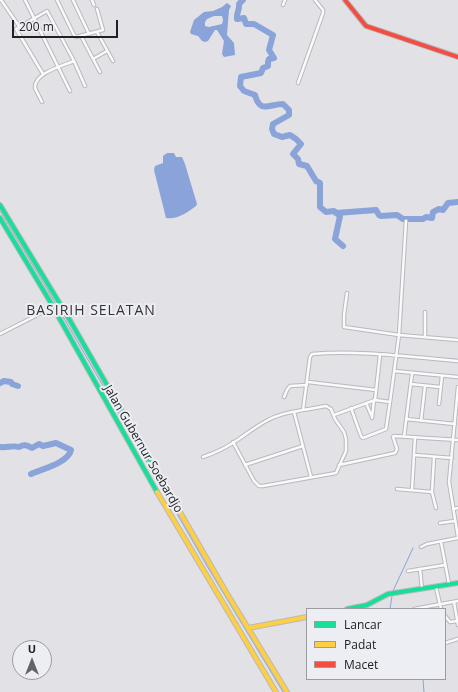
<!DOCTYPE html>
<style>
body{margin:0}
#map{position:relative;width:458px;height:692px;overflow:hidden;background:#e1e1e6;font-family:"Open Sans",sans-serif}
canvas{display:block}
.legend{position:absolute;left:306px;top:608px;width:140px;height:72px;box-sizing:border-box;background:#edeef4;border:1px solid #9b9ca0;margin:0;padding:5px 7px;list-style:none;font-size:12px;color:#212123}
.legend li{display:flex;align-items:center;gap:8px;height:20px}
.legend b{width:20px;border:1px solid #9b9ca0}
.north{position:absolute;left:12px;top:640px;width:40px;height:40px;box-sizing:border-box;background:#edeef4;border:1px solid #9b9ca0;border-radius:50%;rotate:0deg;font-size:11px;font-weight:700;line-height:16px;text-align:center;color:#212123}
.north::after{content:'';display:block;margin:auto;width:14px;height:18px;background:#646467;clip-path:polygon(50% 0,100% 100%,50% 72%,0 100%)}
.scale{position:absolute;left:12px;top:20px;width:106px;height:18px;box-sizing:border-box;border:2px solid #212123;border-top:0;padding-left:5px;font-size:12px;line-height:14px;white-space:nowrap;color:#212123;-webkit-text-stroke:3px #edeef4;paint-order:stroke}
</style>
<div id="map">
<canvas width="458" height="692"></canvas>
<ul class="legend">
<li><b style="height:5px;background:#16e098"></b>Lancar</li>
<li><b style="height:5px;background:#ffcf43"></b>Padat</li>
<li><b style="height:5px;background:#f24e42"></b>Macet</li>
</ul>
<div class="north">U</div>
<div class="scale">200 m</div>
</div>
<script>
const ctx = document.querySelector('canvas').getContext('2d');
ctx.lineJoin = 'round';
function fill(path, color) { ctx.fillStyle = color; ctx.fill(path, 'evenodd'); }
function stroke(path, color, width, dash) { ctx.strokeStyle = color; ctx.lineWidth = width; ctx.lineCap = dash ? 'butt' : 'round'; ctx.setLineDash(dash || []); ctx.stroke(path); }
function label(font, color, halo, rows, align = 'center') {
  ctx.font = font + ' "Open Sans",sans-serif'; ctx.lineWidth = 4; ctx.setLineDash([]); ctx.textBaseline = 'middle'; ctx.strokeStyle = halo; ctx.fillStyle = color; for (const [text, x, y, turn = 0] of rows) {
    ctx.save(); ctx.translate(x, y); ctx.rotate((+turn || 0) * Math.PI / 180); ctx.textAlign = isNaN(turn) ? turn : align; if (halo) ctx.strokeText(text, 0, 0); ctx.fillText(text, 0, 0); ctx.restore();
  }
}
const water = new Path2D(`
 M227,3L231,6L229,10L227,35L234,43L235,55L224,57L222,54L224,41L217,30H215L208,41L205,42L202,41L198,36L191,34L190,32L194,20L204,12L213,11L222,7ZM214,16H222L223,20L222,24L209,27L205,26V22L207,19Z
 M167,153H174L176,157H182L185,164L197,204L196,206C188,212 177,220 166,218L154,170L155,166L163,163V156Z`);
const stream = new Path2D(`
 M0,211L46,287L148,464
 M154,474L207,566L283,692
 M393,591L413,548
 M390,609L392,596
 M423,679L424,692`);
const river = new Path2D(`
 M243,0L239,4C240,10 236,13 237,19L244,18L246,24H254L273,35L269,50L274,58L269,59L268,62V66L263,68L261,73L241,77L240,86L244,91L255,95C260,114 269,104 283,104L289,110V115L273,124L272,129L274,134L282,137L290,135L296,139L301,144L293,154L298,159L299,164L307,166L316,181L320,183V207L326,212L334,211L340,216L335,239L343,246
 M336,213L376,210L379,215L381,216L397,215L403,219H423L426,217L432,218L433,212L439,209L443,210L448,203L458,202
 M0,383L4,381L11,382L12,384L18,386
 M0,447C7,448 13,445 19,447C24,444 27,445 32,448L39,444L43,446L56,443L71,450C68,463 42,469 31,474`);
const street = new Path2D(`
 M1,0L19,26
 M25,0L70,91
 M57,0L74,35L76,37L103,30L97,9
 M73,0L89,34
 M92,0L94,5
 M283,5L285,0
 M97,32L113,61
 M81,36L100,72
 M93,59L107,51
 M43,74L16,29L47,11L74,61L85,86
 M298,83L323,13V10L315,0
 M42,102L35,88C34,73 62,66 74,61
 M347,293L344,315V327L399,335L458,340
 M425,312V337
 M0,334L53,307
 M394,371L458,377
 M308,382L376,390
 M411,384L440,387
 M458,387L449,482L458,537
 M284,397L287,390L290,386L307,385
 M375,400L380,355
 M366,403L372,417
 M439,404L442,376
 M351,408L361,436L363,438L386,429L390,402
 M303,410L310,357L312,354C361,350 409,357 458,361
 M294,412L311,477
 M334,415L375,400L390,402L399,335L406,221
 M372,418L374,400
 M406,419L455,424
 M421,421L425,386
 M404,437L412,374
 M415,455L452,458
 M203,457C215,453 229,446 239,439C249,432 258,425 268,420C285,411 307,410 326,406L331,409L335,419L344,432L346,439V451L336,473L263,486H259L254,481L233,442
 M434,457L432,492L436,508
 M245,465L303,446
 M339,465L395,453L397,449L393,437L394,436L458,440
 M397,489L432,492
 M412,490L415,437
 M453,509L458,508
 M440,523L455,521
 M441,542L449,584
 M421,547L427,544L458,538
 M420,569L422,589
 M408,571L445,565
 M436,587L441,609
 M454,602L458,625
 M414,609L458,601
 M445,616L450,622L457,621
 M445,643L458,639`);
const fast = new Path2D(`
 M0,205L68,317L162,481
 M0,218L48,298L157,492
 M347,609L367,605L388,594L458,583`);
const slow = new Path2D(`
 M162,481L226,592L287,692
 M157,492L276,692
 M248,628L307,617`);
const jam = new Path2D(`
 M345,0L366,26L458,57`);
const streetNames = [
 ["Jalan Gubernur Soebardjo",143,449,60]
];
const quarterNames = [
 ["BASIRIH SELATAN",91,311]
];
fill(water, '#8aa3d9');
stroke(stream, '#8aa3d9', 1);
stroke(river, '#8aa3d9', 6);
stroke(street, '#b9b9bd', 4.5);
stroke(fast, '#b9b9bd', 6);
stroke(slow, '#b9b9bd', 6);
stroke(jam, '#b9b9bd', 6);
stroke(street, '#fafafb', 2.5);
stroke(fast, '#16e098', 4);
stroke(slow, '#ffcf43', 4);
stroke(jam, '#f24e42', 4);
label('12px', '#212123', '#edeef4', streetNames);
ctx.letterSpacing = '1px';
label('14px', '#333338', '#edeef4', quarterNames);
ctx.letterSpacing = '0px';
</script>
